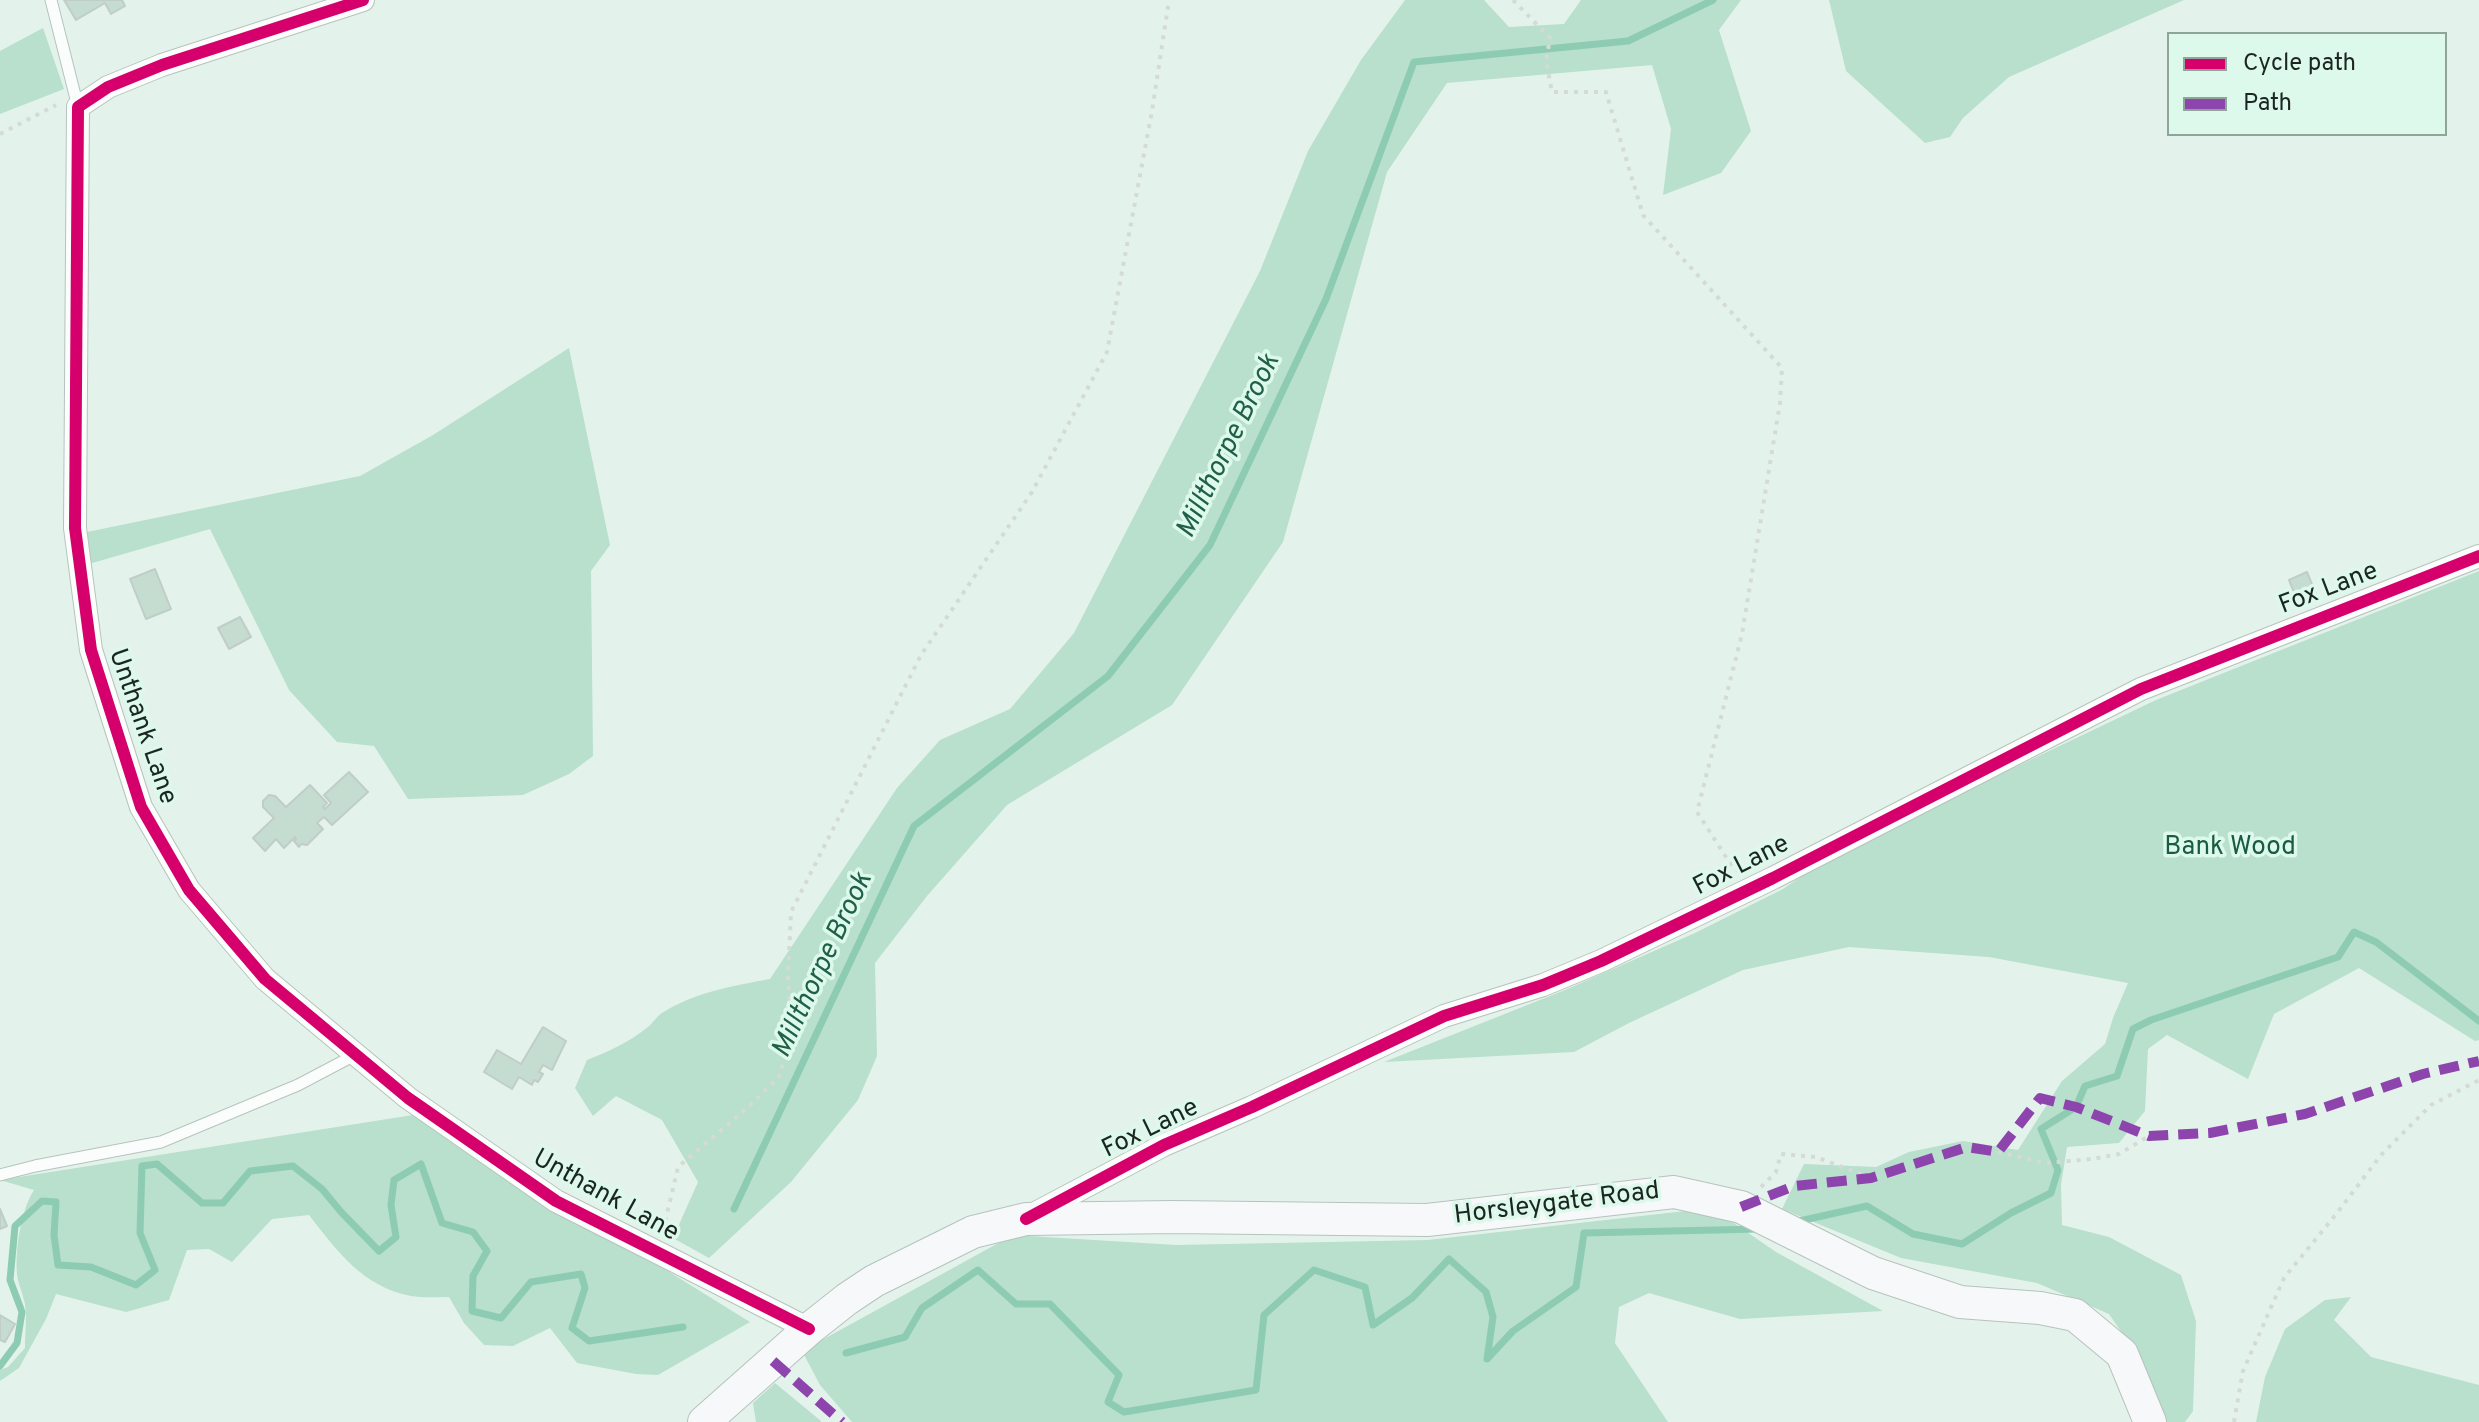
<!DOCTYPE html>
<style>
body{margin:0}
#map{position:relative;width:2479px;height:1422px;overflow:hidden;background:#e3f3eb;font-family:Overpass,sans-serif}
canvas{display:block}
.legend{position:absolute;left:2167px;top:32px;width:280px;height:104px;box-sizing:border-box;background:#ddf9eb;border:2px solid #90a59a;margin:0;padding:10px 14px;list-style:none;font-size:24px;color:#1c2621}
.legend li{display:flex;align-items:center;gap:16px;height:40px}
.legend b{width:40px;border:2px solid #90a59a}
</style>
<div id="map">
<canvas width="2479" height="1422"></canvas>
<ul class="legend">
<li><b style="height:10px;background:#d6006c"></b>Cycle path</li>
<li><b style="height:10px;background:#8e44ad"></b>Path</li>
</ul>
</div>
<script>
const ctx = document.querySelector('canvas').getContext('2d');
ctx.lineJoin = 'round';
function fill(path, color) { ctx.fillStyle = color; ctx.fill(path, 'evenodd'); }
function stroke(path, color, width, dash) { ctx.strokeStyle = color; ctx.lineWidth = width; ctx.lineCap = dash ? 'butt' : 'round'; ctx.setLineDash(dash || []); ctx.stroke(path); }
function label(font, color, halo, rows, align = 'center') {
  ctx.font = font + ' Overpass,sans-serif'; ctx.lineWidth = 7; ctx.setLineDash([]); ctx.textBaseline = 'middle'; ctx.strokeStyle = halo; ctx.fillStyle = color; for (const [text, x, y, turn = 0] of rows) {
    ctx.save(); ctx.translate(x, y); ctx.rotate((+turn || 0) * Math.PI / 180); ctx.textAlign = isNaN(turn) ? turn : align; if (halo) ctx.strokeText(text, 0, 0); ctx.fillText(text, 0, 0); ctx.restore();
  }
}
const green = new Path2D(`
 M1405,0H1484L1509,27L1564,24L1581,0H1741L1719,30L1751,131L1721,173L1663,195L1671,129L1652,65L1447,83L1387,172L1283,542L1172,705L1007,805L927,896L875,963L877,1056L858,1100L791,1182L709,1258L673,1238L698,1182L662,1120L616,1096L593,1116L575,1088L587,1060C608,1052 631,1041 648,1027C653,1023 656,1017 662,1013C695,992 733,986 770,979L897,788L940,740L1010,709L1074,633L1260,271L1308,151L1361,60Z
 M1829,0H2184L2009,77L1963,118L1950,137L1925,143L1846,71Z
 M43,28L64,89L0,114V51Z
 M569,348L610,545L591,571L593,756L569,774L523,795L408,799L374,746L337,742L289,690L210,529L89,564L87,532L360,476L433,435Z
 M2479,571V1040L2475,1041L2359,968L2274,1014L2248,1079L2167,1035L2148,1049L2145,1111L2119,1143L2067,1147L2061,1185L2062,1225L2109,1237L2181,1275L2196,1321L2193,1411L2185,1422H2159L2144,1365L2109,1314L2037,1283L1901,1258L1782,1209L1804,1164L1876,1167L1909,1152L1963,1141L2018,1150L2062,1081L2105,1044L2113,1018L2128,983L1989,957L1849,947L1743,970L1629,1023L1574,1052L1384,1062L1565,990L1695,933L1783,889L1835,853L2156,700Z
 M413,1115L525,1193L577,1224L666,1270L750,1322L658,1375L636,1374L577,1363L550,1328L513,1346L484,1345L464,1323L449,1297C437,1297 423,1298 411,1296C363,1287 337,1251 309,1215L272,1219L232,1262L209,1249L187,1250L169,1300L126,1312L56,1294L46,1319L19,1368L0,1381V1370L8,1367L25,1348C25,1334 27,1318 25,1304C23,1294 18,1284 17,1274C15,1249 21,1210 34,1190L0,1180Z
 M1712,1208L1776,1252L1883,1311L1740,1319L1649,1293L1619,1307L1615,1343L1668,1422H852L820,1385L802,1351L1013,1235L1176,1245L1428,1240Z
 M2351,1297L2334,1320L2371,1357L2479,1385V1422H2256L2265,1377L2285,1329L2325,1300Z
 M775,1383L821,1421V1422H756L753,1403Z`);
const stream = new Path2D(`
 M734,1209L914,826L1108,676L1210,545L1326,299L1414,62L1628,41L1713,0
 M1795,1222L1867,1206L1913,1234L1962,1244L2011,1213L2051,1193L2058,1170L2041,1129L2076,1107L2085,1086L2117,1076L2133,1029L2151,1020L2338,957L2354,932L2376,942L2479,1021
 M846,1353L905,1337L922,1308L978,1270L1016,1304H1050L1119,1375L1108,1402L1124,1412L1256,1390L1264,1315L1314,1270L1365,1287L1373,1325L1412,1298L1449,1259L1486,1292L1493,1317L1487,1359L1513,1331L1576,1287L1584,1233L1759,1229
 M0,1366L17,1343L22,1312L10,1280L15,1226L42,1201L56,1202L54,1235L58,1265L91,1267L136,1285L155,1270L140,1233L142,1166L157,1164L202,1203H223L250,1171L293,1166L322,1189L342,1213L379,1251L396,1237L391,1205L394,1180L421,1164L442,1223L473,1232L487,1251L473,1276L472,1311L501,1318L531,1282L581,1274L585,1288L572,1328L589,1341L683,1327`);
const building = new Path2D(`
 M64,0H122L125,6L111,14L105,3L76,20Z
 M155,569L171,609L146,619L130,579Z
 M2307,572L2318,599L2300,607L2289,580Z
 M240,617L251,637L229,649L218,628Z
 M349,772L368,792L332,825L324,817L317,823L323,829L307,845L301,844L299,847L294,841L296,839L295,837L284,848L276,839L265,851L253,838L274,818L263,807V801L269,795L275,796L286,807L310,785L327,803L323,807L325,809L331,803L324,795Z
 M543,1027L566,1041L552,1070L543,1065L539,1072L543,1074L538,1082L534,1080L532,1085L519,1077L512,1089L484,1072L497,1050L521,1064Z
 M0,1209L7,1226L0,1229Z
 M0,1315L15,1324L5,1342L0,1340Z`);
const path = new Path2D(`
 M1513,0L1550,38L1546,61L1552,92H1606L1643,215L1782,368L1780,403L1742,634L1697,812L1733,868L1738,870
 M0,134L56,105
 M1998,1152L2046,1163L2092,1159L2119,1154L2149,1136
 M1761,1187L1776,1172L1781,1154L1816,1157L1871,1178
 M663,1231L678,1167L747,1108L779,1077L792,1035L788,978L791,912L921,655L1032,492L1107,352L1152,111L1169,0
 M2234,1422L2243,1371L2284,1278L2337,1213L2381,1155L2431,1105L2479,1080`);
const lane = new Path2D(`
 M51,0L78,107
 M0,1175L35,1166L161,1142L298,1085L355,1055`);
const street = new Path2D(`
 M363,0L162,65L108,87L78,107L75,528L91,650L141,807L189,890L265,979L408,1098L556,1201L809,1329
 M1030,1216L1164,1145L1252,1107L1444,1016L1543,985L1601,961L1773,878L2141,689L2479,556`);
const secondary = new Path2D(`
 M704,1422L809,1329L847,1299L874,1281L973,1232L1026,1219L1173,1217L1427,1220L1674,1192L1741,1207L1873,1273L1960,1302L2040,1308L2075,1315L2122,1354L2150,1422`);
const quiet = new Path2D(`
 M1741,1207L1794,1186L1871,1178L1967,1147L1998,1152L2040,1098L2076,1107L2149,1136L2210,1133L2305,1114L2423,1074L2479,1061
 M773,1361L842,1422`);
const cycleway = new Path2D(`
 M363,0L162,65L108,87L78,107L75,528L91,650L141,807L189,890L265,979L408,1098L556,1201L809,1329
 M1026,1219L1164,1145L1252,1107L1444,1016L1543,985L1601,961L1773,878L2141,689L2479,556`);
const streetNames = [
 ["Fox Lane",2329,590,-21],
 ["Unthank Lane",141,727,71],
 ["Fox Lane",1742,867,-27],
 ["Fox Lane",1151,1130,-26],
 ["Unthank Lane",605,1197,29],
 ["Horsleygate Road",1557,1205,-7]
];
const parkNames = [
 ["Bank Wood",2230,849]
];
const waterNames = [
 ["Millthorpe Brook",1230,447,-64],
 ["Millthorpe Brook",824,966,-65]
];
fill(green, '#b9dfcd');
stroke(stream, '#8dccb2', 7);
fill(building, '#c5dcd1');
stroke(building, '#c1cdc7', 2);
stroke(lane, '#b6c3bd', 13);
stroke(street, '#b6c3bd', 24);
stroke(secondary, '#b6c3bd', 34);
stroke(path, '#d5dad7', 4, [4, 6]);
stroke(lane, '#fbfdfc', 11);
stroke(street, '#fbfdfc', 22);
stroke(secondary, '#f7f8f9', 32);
stroke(quiet, '#8e44ad', 10, [20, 10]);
stroke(cycleway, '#d6006c', 12);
label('26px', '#1c2621', '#ddf9eb', streetNames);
label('26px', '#1a5b43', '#ddf9eb', parkNames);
label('italic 28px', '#206048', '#ddf9eb', waterNames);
</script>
